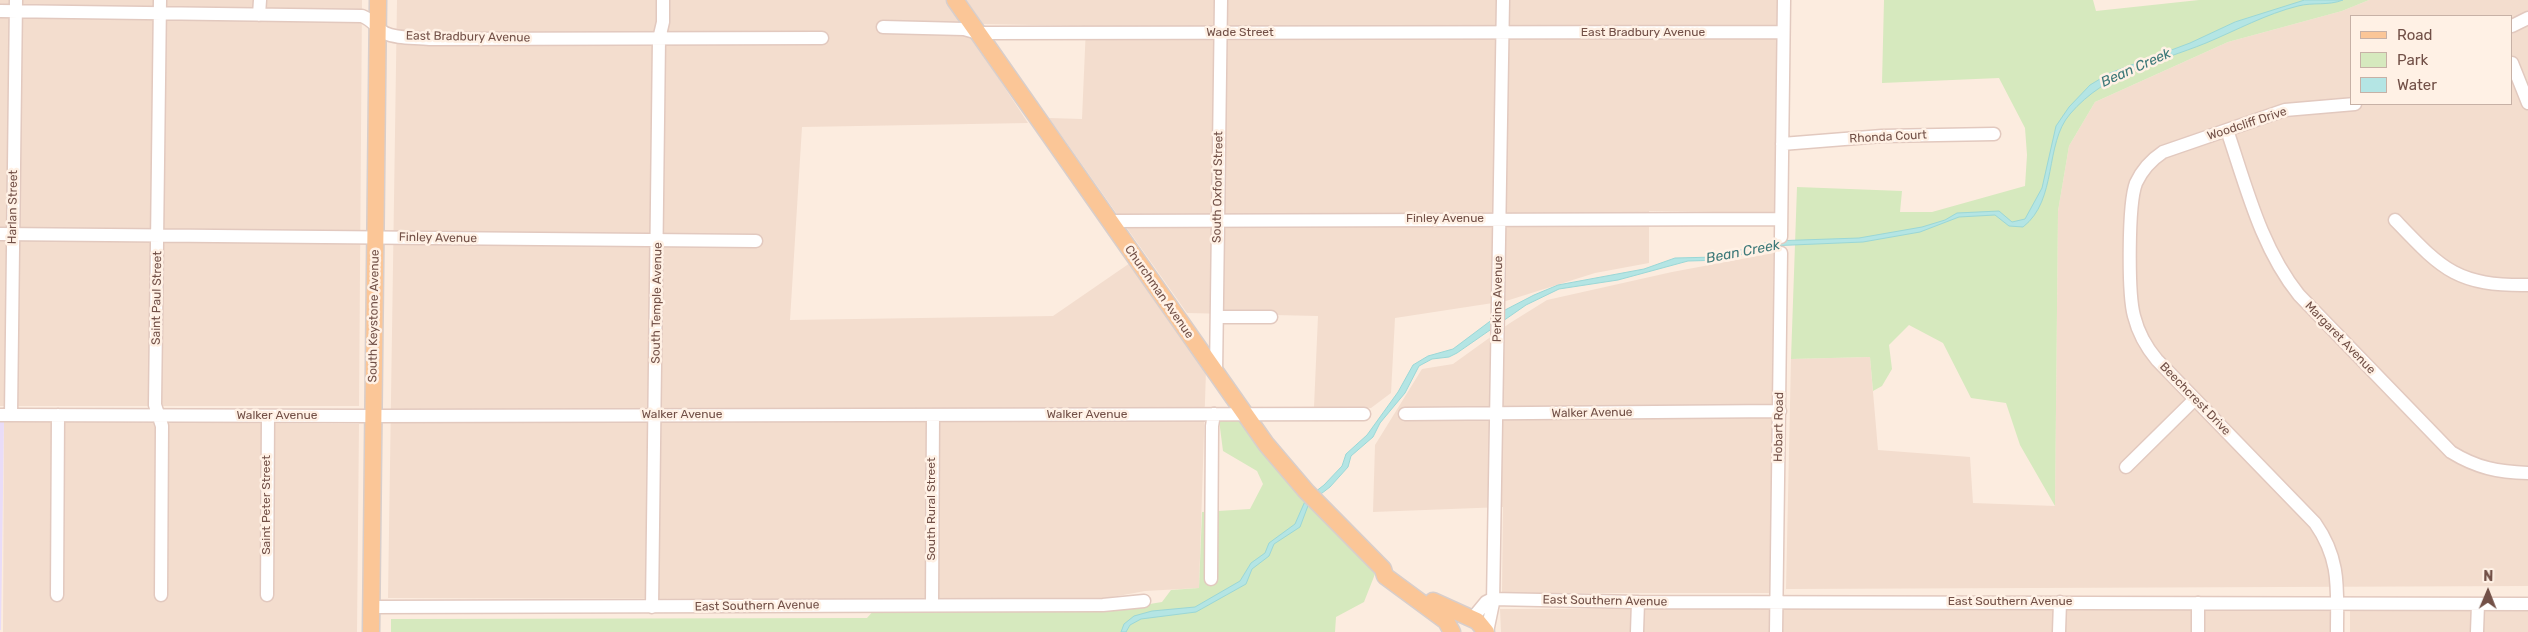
<!DOCTYPE html>
<style>
body{margin:0}
#map{position:relative;width:2528px;height:632px;overflow:hidden;background:#fcecdf;font-family:Rubik,sans-serif}
canvas{display:block}
.legend{position:absolute;left:2350px;top:15px;width:162px;height:90px;box-sizing:border-box;background:#fff1e5;border:1px solid #c7b1a6;margin:0;padding:6px 9px;list-style:none;font-size:15px;color:#725047}
.legend li{display:flex;align-items:center;gap:10px;height:25px}
.legend b{width:25px;border:1px solid #c7b1a6}
.north{position:absolute;left:2463px;top:567px;width:50px;height:50px;-webkit-text-stroke:4px #fff1e5;paint-order:stroke;rotate:1deg;font-size:14px;font-weight:700;line-height:20px;text-align:center;color:#725047}
.north::after{content:'';display:block;margin:auto;width:18px;height:22px;background:#725047;clip-path:polygon(50% 0,100% 100%,50% 72%,0 100%)}
</style>
<div id="map">
<canvas width="2528" height="632"></canvas>
<ul class="legend">
<li><b style="height:6px;background:#fbc697"></b>Road</li>
<li><b style="height:14px;background:#d6e9be"></b>Park</li>
<li><b style="height:14px;background:#b4e5e4"></b>Water</li>
</ul>
<div class="north">N</div>
</div>
<script>
const ctx = document.querySelector('canvas').getContext('2d');
ctx.lineJoin = 'round';
function fill(path, color) { ctx.fillStyle = color; ctx.fill(path, 'evenodd'); }
function stroke(path, color, width, dash) { ctx.strokeStyle = color; ctx.lineWidth = width; ctx.lineCap = dash ? 'butt' : 'round'; ctx.setLineDash(dash || []); ctx.stroke(path); }
function label(font, color, halo, rows, align = 'center') {
  ctx.font = font + ' Rubik,sans-serif'; ctx.lineWidth = 5; ctx.setLineDash([]); ctx.textBaseline = 'middle'; ctx.strokeStyle = halo; ctx.fillStyle = color; for (const [text, x, y, turn = 0] of rows) {
    ctx.save(); ctx.translate(x, y); ctx.rotate((+turn || 0) * Math.PI / 180); ctx.textAlign = isNaN(turn) ? turn : align; if (halo) ctx.strokeText(text, 0, 0); ctx.fillText(text, 0, 0); ctx.restore();
  }
}
const residential = new Path2D(`
 M0,0H362L359,406H0Z
 M397,0H947L1028,123L802,127L790,320L1053,316L1130,263L1206,370L1199,588L1145,591L1096,600L388,598Z
 M966,0H1778L1775,213L1649,211V263L1595,273L1506,301L1395,318L1391,393L1371,408L1314,407L1318,316L1187,313L1049,118L1082,119L1086,26L983,24Z
 M2369,0H2528V586L1786,589L1791,359L1870,357L1878,450L1970,457L1973,503L2055,506L2058,211L2069,146L2095,102L2228,42L2342,11ZM2352,16H2512V104H2352Z
 M1774,253L1770,593H1502L1503,507L1373,512L1375,445L1422,369L1453,364L1510,323L1547,300L1672,272Z
 M4,421L359,424L357,632H3Z
 M2326,607L2331,612V632H1501L1500,609Z
 M2350,609L2528,611V632H2350Z`);
const education = new Path2D(`
 M0,421H4L1,630H0Z`);
const green = new Path2D(`
 M1884,0H2093L2096,11L2199,0H2369L2342,11L2228,42L2095,102L2069,146L2058,211L2055,506L2020,445L2006,403L1971,398L1943,343L1909,325L1889,345L1892,369L1882,386L1873,391L1870,357L1791,359L1797,187L1902,191L1900,212H1932L2025,186L2027,155L2025,128L1999,78L1882,83Z
 M1219,420H1241L1375,574L1364,602L1336,617L1335,632H391V619L867,618L874,610L1101,608V612L1162,602L1171,590L1199,588L1202,512L1250,509L1263,484L1257,471L1223,451Z`);
const water = new Path2D(`
 M2305,0H2343C2328,6 2313,2 2298,6C2266,14 2237,30 2206,43C2157,63 2107,71 2070,114C2044,144 2058,200 2023,227L2009,226L1995,215L1959,217L1920,232L1863,242L1769,246L1724,260L1688,261L1618,280L1559,289L1526,305L1457,353L1449,357L1432,359L1419,366L1405,393L1380,423L1373,437L1351,456L1348,467L1330,487L1309,503L1300,527L1274,544L1269,556L1252,569L1246,584L1196,612L1141,619L1130,625L1126,632H1121L1124,624L1134,616L1152,611L1195,607L1240,581L1251,563L1265,553L1269,543L1295,524L1306,499L1324,485L1342,466L1346,454L1367,435L1398,392L1413,365L1428,356L1453,349L1505,310L1534,295L1558,285L1644,269L1675,258L1716,257L1772,241L1859,238L1922,227L1945,220L1957,213L1999,211L2012,222L2025,219L2042,188L2056,126L2069,107L2090,85L2110,73L2190,43L2235,22Z`);
const minor = new Path2D(`
 M160,0L155,405L162,426L161,595
 M0,11L362,16C373,20 376,28 385,33C397,39 416,37 430,39L822,38
 M259,15L260,0
 M2512,26L2528,18
 M883,27L964,29L978,33L1783,32
 M2512,63L2528,103
 M2227,130C2246,186 2261,248 2299,295L2451,452C2477,468 2498,472 2528,473
 M1782,144L1882,136L1994,134
 M2395,220C2442,269 2456,286 2528,285
 M1109,221L1781,219
 M0,234L756,241
 M1781,237L1784,0
 M1217,317H1271
 M1216,374L1221,0
 M1405,414L1780,411
 M0,415L373,416L1364,414
 M11,415L16,0
 M2126,467L2195,399
 M1211,579L1212,426L1214,414
 M57,595L58,415
 M267,595L268,416
 M1492,599L1638,602L2528,604
 M932,604L933,415
 M371,607L1103,605L1144,601
 M652,607L659,39L663,22V0
 M1472,619L1486,602L1492,599
 M1487,632L1493,603L1503,0
 M1637,632L1638,602
 M1776,632L1781,253
 M2059,632L2060,602
 M2198,632V603
 M2337,632C2337,589 2341,560 2315,523L2157,360C2146,347 2138,332 2134,316C2128,294 2128,204 2136,183C2142,170 2151,160 2163,152L2285,110L2355,104
 M2477,632L2478,604`);
const major = new Path2D(`
 M955,0L1266,444L1306,491L1383,569L1385,576L1446,621L1452,632
 M1433,601L1477,621L1486,632
 M371,632L378,0`);
const streetNames = [
 ["Wade Street",1240,33],
 ["East Bradbury Avenue",1643,33],
 ["East Bradbury Avenue",468,37,1],
 ["Woodcliff Drive",2247,124,-18],
 ["Rhonda Court",1888,137,-3],
 ["South Oxford Street",1218,187,-89],
 ["Harlan Street",13,207,-89],
 ["Finley Avenue",1445,219],
 ["Finley Avenue",438,238,1],
 ["Churchman Avenue",1159,292,55],
 ["Saint Paul Street",157,298,-89],
 ["Perkins Avenue",1498,299,-89],
 ["South Temple Avenue",657,303,-89],
 ["South Keystone Avenue",374,316,-89],
 ["Margaret Avenue",2340,338,46],
 ["Beechcrest Drive",2195,399,46],
 ["Walker Avenue",1592,413,-1],
 ["Walker Avenue",682,415],
 ["Walker Avenue",1087,415],
 ["Walker Avenue",277,416],
 ["Hobart Road",1779,427,-89],
 ["Saint Peter Street",267,505,-90],
 ["South Rural Street",932,509,-90],
 ["East Southern Avenue",1605,601,1],
 ["East Southern Avenue",2010,602],
 ["East Southern Avenue",757,606,-1]
];
const waterNames = [
 ["Bean Creek",2136,68,-24],
 ["Bean Creek",1743,252,-11]
];
fill(residential, '#f3ddce');
fill(education, '#e9dcf8');
fill(green, '#d6e9be');
fill(water, '#b4e5e4');
stroke(water, '#9bd7d6', 1);
stroke(minor, '#e2c9bf', 15);
stroke(major, '#d8cecb', 19);
stroke(minor, '#fff', 12);
stroke(major, '#fbc697', 16);
label('12px', '#725047', '#fff1e5', streetNames);
label('italic 14px', '#3c7878', '#fff1e5', waterNames);
</script>
